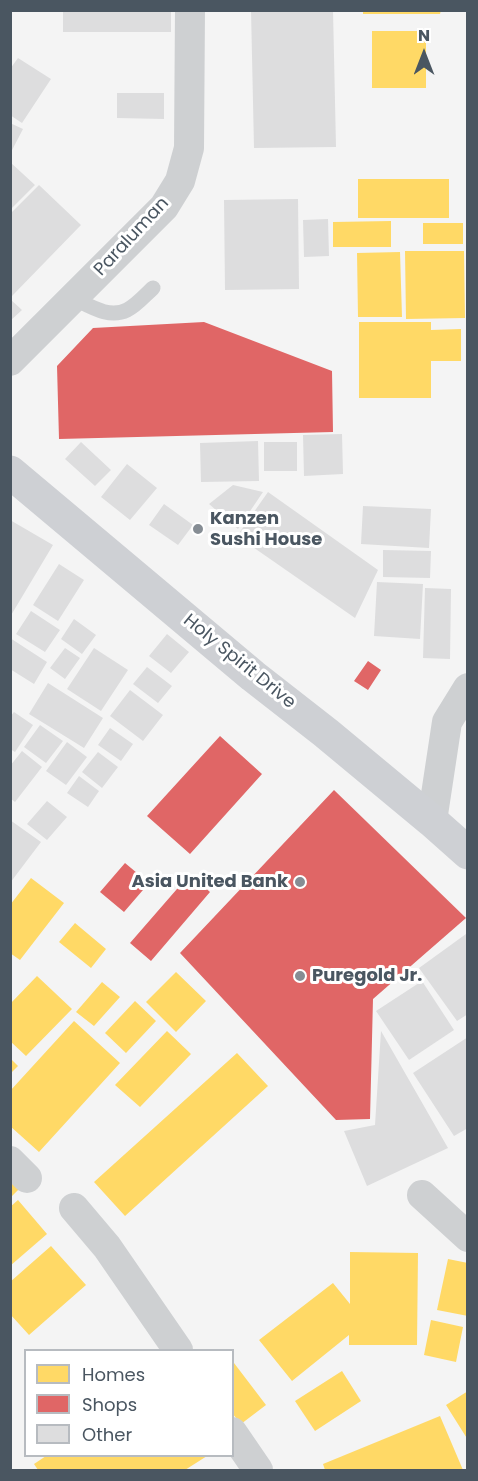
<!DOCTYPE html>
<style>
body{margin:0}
#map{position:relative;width:478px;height:1481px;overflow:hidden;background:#f4f4f4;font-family:Poppins,sans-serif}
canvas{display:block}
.frame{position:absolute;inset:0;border:12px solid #4a5661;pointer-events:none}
.legend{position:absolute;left:24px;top:1349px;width:210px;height:108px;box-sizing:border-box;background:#fff;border:2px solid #b7bbc0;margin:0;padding:8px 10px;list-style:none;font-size:18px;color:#4a5661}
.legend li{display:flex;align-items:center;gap:12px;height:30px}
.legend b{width:30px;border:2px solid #b7bbc0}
.north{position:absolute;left:394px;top:24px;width:60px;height:60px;-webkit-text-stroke:4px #fff;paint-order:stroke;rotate:0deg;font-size:16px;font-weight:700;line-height:24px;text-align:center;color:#4a5661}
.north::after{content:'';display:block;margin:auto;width:21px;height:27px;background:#4a5661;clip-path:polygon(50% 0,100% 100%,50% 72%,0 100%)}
</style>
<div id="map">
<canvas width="478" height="1481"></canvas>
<div class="frame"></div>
<ul class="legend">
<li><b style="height:16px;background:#ffd966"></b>Homes</li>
<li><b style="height:16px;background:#e06666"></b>Shops</li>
<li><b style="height:16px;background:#ddddde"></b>Other</li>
</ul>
<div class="north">N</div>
</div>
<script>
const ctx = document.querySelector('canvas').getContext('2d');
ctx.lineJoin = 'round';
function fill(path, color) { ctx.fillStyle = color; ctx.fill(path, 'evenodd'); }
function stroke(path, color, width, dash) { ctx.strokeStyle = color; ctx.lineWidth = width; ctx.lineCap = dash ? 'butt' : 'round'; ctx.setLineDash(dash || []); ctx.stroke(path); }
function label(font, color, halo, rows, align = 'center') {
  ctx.font = font + ' Poppins,sans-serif'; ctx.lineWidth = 6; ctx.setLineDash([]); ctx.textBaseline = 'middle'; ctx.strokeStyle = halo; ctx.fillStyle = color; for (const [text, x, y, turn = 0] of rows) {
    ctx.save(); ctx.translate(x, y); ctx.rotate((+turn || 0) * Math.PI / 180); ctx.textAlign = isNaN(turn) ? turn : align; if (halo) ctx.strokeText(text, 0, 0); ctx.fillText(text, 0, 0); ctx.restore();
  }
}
const homes = new Path2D(`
 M363,10H441L440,14H363Z
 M372,31H426V88H372Z
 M358,179H449V218H358Z
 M391,221V247H333V222Z
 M423,223H463V244H423Z
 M405,251H464L465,318L406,319Z
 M400,252L402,317H358L357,253Z
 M359,322H431V330L461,329V361H431V398H359Z
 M31,878L64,903L20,960L10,953V905Z
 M75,923L106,949L91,968L59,942Z
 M176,972L206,1001L176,1032L146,1002Z
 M37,976L72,1009L26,1056L10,1041V1004Z
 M102,982L120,997L94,1026L76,1012Z
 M135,1001L156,1021L126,1053L105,1033Z
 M74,1021L120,1063L39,1152L10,1126V1091Z
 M167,1031L191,1054L140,1107L115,1085Z
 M237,1053L268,1086L125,1216L94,1182Z
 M10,1058L18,1066L10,1074Z
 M10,1181L19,1189L10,1198Z
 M18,1200L47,1234L10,1266V1207Z
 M51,1246L86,1285L29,1335L10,1314V1282Z
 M350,1252L418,1253L417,1345H349V1335L292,1381L259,1340L333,1283L350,1304Z
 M448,1259L468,1263V1316L437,1310Z
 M431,1320L463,1327L456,1362L424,1355Z
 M234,1363L266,1405L241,1424L232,1413V1364Z
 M342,1371L361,1401L315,1431L295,1401Z
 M468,1391V1440L446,1405Z
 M440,1416L463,1470H325L323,1464Z
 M46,1456H207L185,1470H38L34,1464Z`);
const shops = new Path2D(`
 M204,322L332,371L333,432L59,439L57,366L93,328Z
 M368,661L381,670L368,690L354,681Z
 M220,736L262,774L190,854L147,816Z
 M334,790L466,918L373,999L370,1119L336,1120L180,953Z
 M125,863L149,883L124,912L100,892Z
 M190,874L210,892L151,961L130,943Z`);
const building = new Path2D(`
 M63,10H171V32H63Z
 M251,10H333L336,147L254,148Z
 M18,58L51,79L22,123L10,115V69Z
 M117,93H164V119L117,118Z
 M10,123L23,129L10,154Z
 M10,162L35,185L10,210Z
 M39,185L81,225L12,296L10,295V214Z
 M298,199L299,289L225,290L224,200Z
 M328,219L329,256L304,257L303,220Z
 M10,299L22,310L10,321Z
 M342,434L343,474L304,476L303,435Z
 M258,441L259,481L201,482L200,443Z
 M81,442L111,470L95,486L65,459Z
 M264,442H297V471H264Z
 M127,464L157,488L130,520L101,497Z
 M233,485L263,492L238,529L209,504Z
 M268,492L378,570L355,618L237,536Z
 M164,504L193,525L178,545L149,525Z
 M363,506L431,509L429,548L361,544Z
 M10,520L53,545L10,617Z
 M383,550L431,551L430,578L383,577Z
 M59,564L84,580L58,621L33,605Z
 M377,582L423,584L420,639L374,636Z
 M425,588L451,589L450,659L423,658Z
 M31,611L60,630L45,652L16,634Z
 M74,619L96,635L82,654L61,639Z
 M167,634L189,652L171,673L149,656Z
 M10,638L47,662L34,684L10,669Z
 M65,648L80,658L65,679L50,668Z
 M94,648L128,670L101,711L67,689Z
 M147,667L172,686L158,703L133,684Z
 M48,683L103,718L84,748L29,714Z
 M130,690L163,715L143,741L110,716Z
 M14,712L33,725L15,752L10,749V717Z
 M40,725L63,741L46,763L24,747Z
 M110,728L133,744L121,761L98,745Z
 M67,742L87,757L66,785L46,771Z
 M22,751L42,767L15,802L10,798V766Z
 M98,752L118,767L102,788L82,772Z
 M79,776L99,791L88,807L67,793Z
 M47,801L67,817L47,840L27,824Z
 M10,820L41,842L10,883Z
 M466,934L468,1014L457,1021L419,968Z
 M422,981L454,1030L409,1060L376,1011Z
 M381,1031L448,1148L367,1186L344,1131L375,1125Z
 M468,1037V1128L454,1136L413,1073Z`);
const service = new Path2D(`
 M73,298C90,306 109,319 127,310C137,305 145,295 153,288`);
const minor = new Path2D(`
 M10,361L164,207L180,181L189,148L190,10
 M432,821L447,722L468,688
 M10,1161L27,1178
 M422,1195L468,1237
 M74,1208L107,1247L178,1350
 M232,1432L258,1470`);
const secondary = new Path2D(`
 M10,472L253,676L326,733L432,821L468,853`);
const markers = [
 [198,529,6,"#868d94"],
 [300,882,6,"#868d94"],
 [300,976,6,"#868d94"]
];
const streetNames = [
 ["Paraluman",132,237,-47],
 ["Holy Spirit Drive",239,662,39]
];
const poiNames = [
 ["Kanzen",210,519],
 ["Sushi House",210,540],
 ["Asia United Bank",288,882,"right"],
 ["Puregold Jr.",312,976]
];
fill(homes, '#ffd966');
fill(shops, '#e06666');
fill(building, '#ddddde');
stroke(service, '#ced0d2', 15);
stroke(minor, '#ced0d2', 30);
stroke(secondary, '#ced0d4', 33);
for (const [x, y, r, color] of markers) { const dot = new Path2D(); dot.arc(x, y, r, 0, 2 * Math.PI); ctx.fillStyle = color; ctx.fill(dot); stroke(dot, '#fff', 2); }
label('18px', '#4a5661', '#fff', streetNames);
label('bold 18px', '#4a5661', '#fff', poiNames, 'left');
</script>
